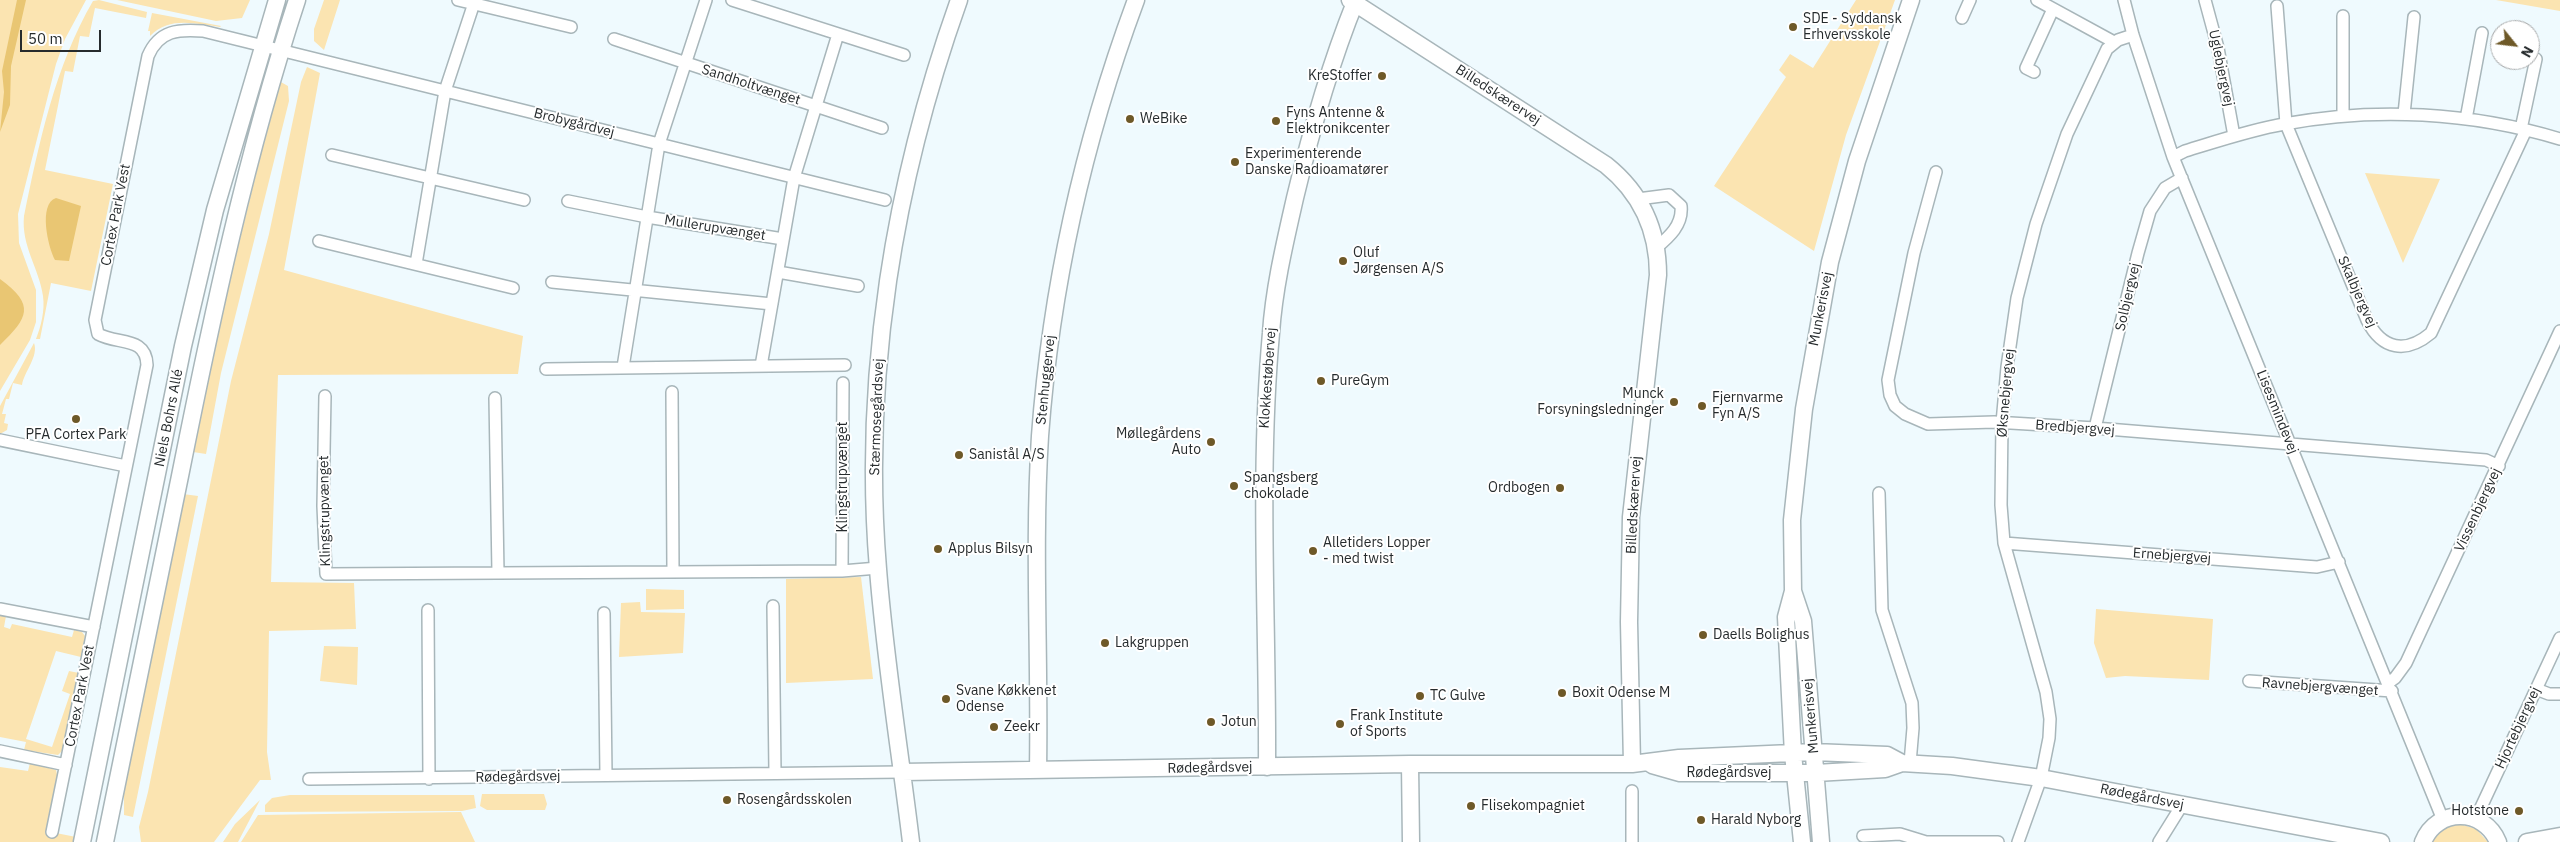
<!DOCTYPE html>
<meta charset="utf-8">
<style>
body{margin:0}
#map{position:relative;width:2560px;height:842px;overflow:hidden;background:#effafe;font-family:"IBM Plex Sans",sans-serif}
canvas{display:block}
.north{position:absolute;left:2490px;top:20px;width:50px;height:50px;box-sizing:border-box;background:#fff;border:1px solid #a8aaab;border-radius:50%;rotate:119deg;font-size:14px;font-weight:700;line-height:20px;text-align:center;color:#262b2d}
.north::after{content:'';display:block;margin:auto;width:18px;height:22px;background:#6e5928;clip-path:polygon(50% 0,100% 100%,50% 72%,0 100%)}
.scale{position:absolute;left:20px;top:30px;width:81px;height:22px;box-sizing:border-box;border:2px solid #262b2d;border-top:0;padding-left:6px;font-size:15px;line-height:18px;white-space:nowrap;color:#262b2d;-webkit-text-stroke:4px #fff;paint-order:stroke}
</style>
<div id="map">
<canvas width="2560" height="842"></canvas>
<div class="north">N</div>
<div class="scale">50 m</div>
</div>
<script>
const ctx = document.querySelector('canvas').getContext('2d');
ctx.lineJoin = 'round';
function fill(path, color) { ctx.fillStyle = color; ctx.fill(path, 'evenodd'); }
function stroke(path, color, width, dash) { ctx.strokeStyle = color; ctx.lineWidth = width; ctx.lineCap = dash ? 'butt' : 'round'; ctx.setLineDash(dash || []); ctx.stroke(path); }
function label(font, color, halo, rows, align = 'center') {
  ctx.font = font + ' "IBM Plex Sans",sans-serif'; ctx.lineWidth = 4; ctx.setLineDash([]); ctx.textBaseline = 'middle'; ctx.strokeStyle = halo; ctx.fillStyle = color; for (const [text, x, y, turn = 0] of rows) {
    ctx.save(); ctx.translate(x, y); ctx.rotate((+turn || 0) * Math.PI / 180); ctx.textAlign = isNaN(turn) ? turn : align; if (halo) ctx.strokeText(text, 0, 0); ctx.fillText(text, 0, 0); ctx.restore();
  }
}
const green = new Path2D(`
 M0,0H86L65,39L56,64L18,214L19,243L36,290V322L30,340L0,391Z
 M99,0L147,12L146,18L95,8L89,37L80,36L73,72L65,71L45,170L113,184L91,291L51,283L40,339H36C41,326 45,311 43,296C39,268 21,246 24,216C39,143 55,66 93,1Z
 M117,0H250L242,18L216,21Z
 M324,0H340L324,50L314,41V29Z
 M1856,0H1895L1846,135L1814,251L1714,186L1786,77L1779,70L1790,54L1813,68Z
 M2496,0H2560V11Z
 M152,13L221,26L220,27C195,24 170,16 150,36V31H148Z
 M307,67L320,73L284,270L523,336L518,374L278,375L271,582L354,583L356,629L269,631L267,752L271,780H260L214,842H141L139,827L148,792L231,381L269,234L301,82Z
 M279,81L288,86L289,101L221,373L206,454L193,452L231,275Z
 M2365,173L2440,179L2403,263Z
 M34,343C39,356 24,372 22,385L13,383L9,399H6L2,414H6L4,423L8,424L7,430L0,434V406Z
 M183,494L198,496L133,817L124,815V793Z
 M861,577L873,679L786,683V579Z
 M646,589L684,590V609L646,610Z
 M640,602L641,612L685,613L683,653L619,657L621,603Z
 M2096,609L2213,619L2209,680L2125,676L2106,678L2094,643Z
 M0,616H6L4,627L10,629L12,624L72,637L74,630L82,632L85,636L81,657L56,651L26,739L52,747L70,694L62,691L69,671L79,673L63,750L58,755L24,750L26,742L0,737Z
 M324,646L358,647L357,685L320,681Z
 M30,763L56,770L58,779L46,831L76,837L74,842H0V767L28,771Z
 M482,794H544L547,804L545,810H487L480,806Z
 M290,795H474L476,808L462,811L265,812V805L272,798Z
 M260,800L238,842H223L235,824Z
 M461,812L475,842H241L258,815Z
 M2460,824L2476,829L2488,842H2431C2440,831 2446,826 2460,824Z`);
const water = new Path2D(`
 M17,0H26L11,66L10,105L0,132L4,92L2,71Z
 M56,198L81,206L69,261L55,260C48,247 38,204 56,198Z
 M0,279C36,305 28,318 0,345Z`);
const street = new Path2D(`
 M458,0L571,27
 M732,0L904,55
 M2037,0L2114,42
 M2124,0L2133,35L2173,157L2443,820
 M2205,0L2218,48L2234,136
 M2277,6L2286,124L2367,320C2382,350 2406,354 2431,333L2526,130
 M1962,18L1970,0
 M614,39L882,128
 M2034,72L2026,68L2053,9
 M2404,114L2414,17
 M2343,116V16
 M2466,119L2482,33
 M2521,129L2536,59
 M332,155L524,200
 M2173,157L2185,151C2218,141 2250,130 2284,124C2375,107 2471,112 2560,139
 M1936,172L1914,253L1888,380L1890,395L1895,406L1905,414L1928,424L1994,422L2095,428L2486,460L2499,466
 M1638,199L1669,195L1681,206C1683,225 1669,237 1656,248
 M568,201L647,217L783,239
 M319,241L513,288
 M416,264L445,91L475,0
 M778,272L858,286
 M552,282L772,304
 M761,366L794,178L838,34
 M623,367L659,144L706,0
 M546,369L845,365
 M672,392L673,572
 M325,396L323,506L326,574L842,571L878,568
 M495,398L498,573
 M2095,428L2138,253L2150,211L2165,188L2182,178
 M0,440L126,466
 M1879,493L1882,610L1912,703L1913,728L1910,763
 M2004,543L2317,567L2339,562
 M842,571L843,383
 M773,606L775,773
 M0,609L94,627
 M428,610L429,779
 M604,613L606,775
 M2249,681L2392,691
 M2388,683L2395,678L2406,663L2560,331
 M2536,689L2549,694H2560
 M0,751L66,765
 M309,779L902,772
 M1632,791V842
 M2476,818L2560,638
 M52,832L147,365C146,336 118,345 98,334L95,320L148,56C159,30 179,29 203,31L885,200
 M1863,836L1900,834L1926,842H1998
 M2018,842L2041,778L2049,738L2050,719L2046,692L2004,543L2001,505L2002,423L2007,367L2017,298L2036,224L2067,134L2107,49L2118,40L2133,35
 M2159,842L2182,805`);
const secondary = new Path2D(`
 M1350,0L1606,165C1641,193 1658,230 1658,275L1631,517L1629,622L1632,764
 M1793,591L1803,621L1821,842
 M1410,764L1411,842
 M1652,765L1680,773H1816L1885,769L1902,763
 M1267,767C1268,622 1258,477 1271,333C1274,288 1285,242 1295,198C1311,131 1330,64 1356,0
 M1038,770C1040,659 1033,547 1040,436C1051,287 1084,140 1136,0
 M902,772L1410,764H1632L1679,758L1814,752L1887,755L1902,763L1952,766L2041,778L2381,842
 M82,842L183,346L215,210L277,0
 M105,842C130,720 155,598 180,476C212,316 246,155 297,0
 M911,842C900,751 885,660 878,569C862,376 894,182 959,0
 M1802,842L1793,754L1786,617L1793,591L1792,520L1804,409L1830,262L1857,161L1911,0
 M2423,842C2437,807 2484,808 2498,842
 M2527,842L2560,836`);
const markers = [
 [1793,27,5,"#6e5928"],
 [1382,76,5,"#6e5928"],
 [1130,119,5,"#6e5928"],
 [1276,121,5,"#6e5928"],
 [1235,162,5,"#6e5928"],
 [1343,261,5,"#6e5928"],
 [1321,381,5,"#6e5928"],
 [1674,402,5,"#6e5928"],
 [1702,406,5,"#6e5928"],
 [76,419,5,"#6e5928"],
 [1211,442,5,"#6e5928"],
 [959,455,5,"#6e5928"],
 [1234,486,5,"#6e5928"],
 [1560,488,5,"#6e5928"],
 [938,549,5,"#6e5928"],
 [1313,551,5,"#6e5928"],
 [1703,635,5,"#6e5928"],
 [1105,643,5,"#6e5928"],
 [1562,693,5,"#6e5928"],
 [1420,696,5,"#6e5928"],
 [946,699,5,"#6e5928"],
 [1211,722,5,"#6e5928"],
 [1340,724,5,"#6e5928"],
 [994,727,5,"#6e5928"],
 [727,800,5,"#6e5928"],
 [1471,806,5,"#6e5928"],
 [2519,811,5,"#6e5928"],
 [1701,820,5,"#6e5928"]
];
const poiNames = [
 ["SDE - Syddansk",1803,19],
 ["Erhvervsskole",1803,35],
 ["KreStoffer",1372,76,"right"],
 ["Fyns Antenne &",1286,113],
 ["Elektronikcenter",1286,129],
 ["WeBike",1140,119],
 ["Experimenterende",1245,154],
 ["Danske Radioamatører",1245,170],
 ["Oluf",1353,253],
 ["Jørgensen A/S",1353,269],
 ["PureGym",1331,381],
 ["Munck",1664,394,"right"],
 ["Forsyningsledninger",1664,410,"right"],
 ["Fjernvarme",1712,398],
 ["Fyn A/S",1712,414],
 ["Møllegårdens",1201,434,"right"],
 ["Auto",1201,450,"right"],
 ["PFA Cortex Park",76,435,"center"],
 ["Sanistål A/S",969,455],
 ["Spangsberg",1244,478],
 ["chokolade",1244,494],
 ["Ordbogen",1550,488,"right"],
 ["Alletiders Lopper",1323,543],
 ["- med twist",1323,559],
 ["Applus Bilsyn",948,549],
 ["Daells Bolighus",1713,635],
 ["Lakgruppen",1115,643],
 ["Svane Køkkenet",956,691],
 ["Odense",956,707],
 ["Boxit Odense M",1572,693],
 ["TC Gulve",1430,696],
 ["Frank Institute",1350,716],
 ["of Sports",1350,732],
 ["Jotun",1221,722],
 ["Zeekr",1004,727],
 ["Rosengårdsskolen",737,800],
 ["Flisekompagniet",1481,806],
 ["Hotstone",2509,811,"right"],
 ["Harald Nyborg",1711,820]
];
const streetNames = [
 ["Uglebjergvej",2221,68,78],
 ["Sandholtvænget",751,85,18],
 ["Billedskærervej",1498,95,33],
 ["Brobygårdvej",574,123,14],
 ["Cortex Park Vest",116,215,-79],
 ["Mullerupvænget",715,228,9],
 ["Skalbjergvej",2357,292,66],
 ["Solbjergvej",2128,297,-77],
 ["Munkerisvej",1821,309,-79],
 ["Klokkestøbervej",1268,378,-86],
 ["Stenhuggervej",1046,380,-84],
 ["Øksnebjergvej",2006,393,-85],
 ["Lisesmindevej",2277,412,68],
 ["Stærmosegårdsvej",877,417,-88],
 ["Niels Bohrs Allé",169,418,-79],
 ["Bredbjergvej",2075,428,4],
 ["Klingstrupvænget",843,477,-90],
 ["Billedskærervej",1634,505,-87],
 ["Vissenbjergvej",2478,510,-65],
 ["Klingstrupvænget",325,511,-91],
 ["Ernebjergvej",2172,556,4],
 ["Ravnebjergvænget",2320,687,4],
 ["Cortex Park Vest",80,696,-79],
 ["Munkerisvej",1811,716,-95],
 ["Hjortebjergvej",2518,728,-65],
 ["Rødegårdsvej",1210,768,-1],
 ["Rødegårdsvej",1729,773],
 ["Rødegårdsvej",518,777,-1],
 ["Rødegårdsvej",2142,797,11]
];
fill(green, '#fbe4b1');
fill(water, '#e9c673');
stroke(street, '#a8b6ba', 14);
stroke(secondary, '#a8b6ba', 19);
stroke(street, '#fff', 11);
stroke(secondary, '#fff', 16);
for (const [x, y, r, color] of markers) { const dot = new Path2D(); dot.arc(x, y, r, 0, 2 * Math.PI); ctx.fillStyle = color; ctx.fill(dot); stroke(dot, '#fff', 2); }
label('14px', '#262b2d', '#fff', poiNames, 'left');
label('14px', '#262b2d', '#fff', streetNames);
</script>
